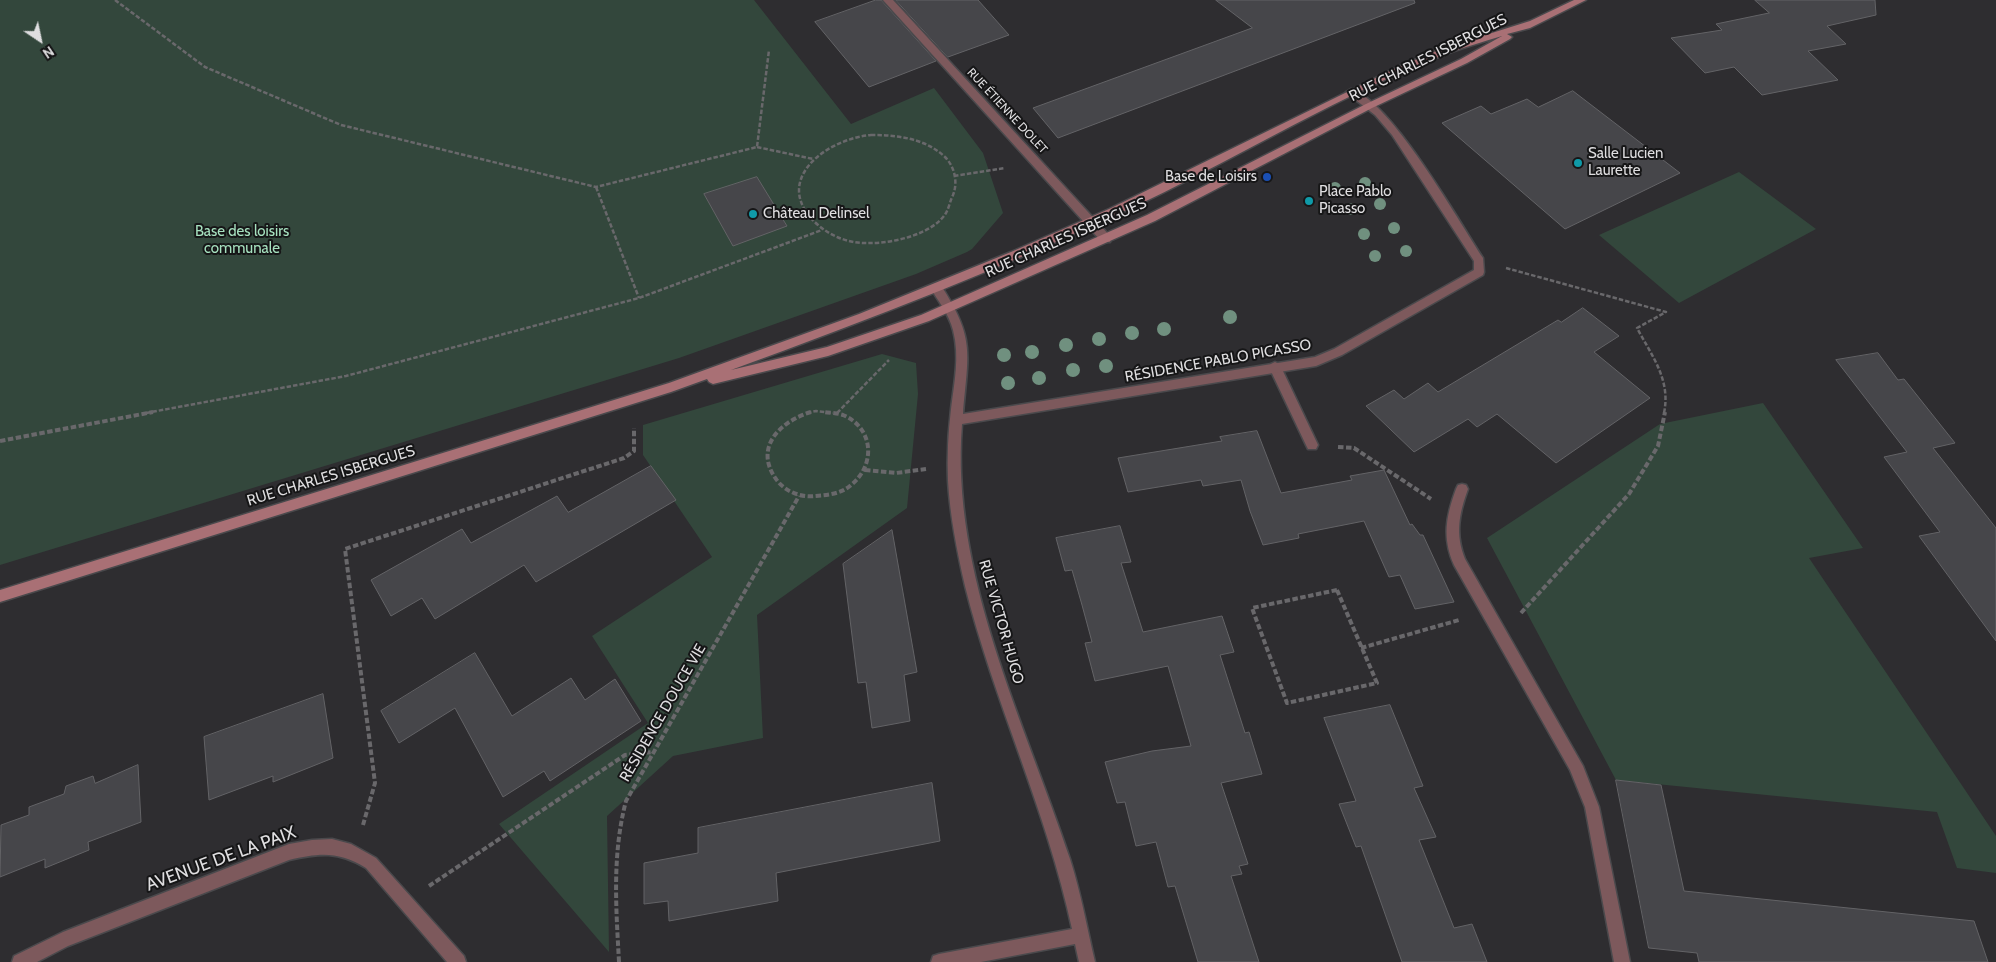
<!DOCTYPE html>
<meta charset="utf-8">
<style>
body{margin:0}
#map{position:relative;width:1996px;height:962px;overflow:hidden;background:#2e2d30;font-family:Cabin,sans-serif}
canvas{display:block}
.north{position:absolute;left:15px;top:15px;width:50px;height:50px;-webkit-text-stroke:4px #161617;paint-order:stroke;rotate:146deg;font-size:14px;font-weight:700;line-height:20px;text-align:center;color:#dfdee0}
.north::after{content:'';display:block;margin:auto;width:18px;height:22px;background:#dfdee0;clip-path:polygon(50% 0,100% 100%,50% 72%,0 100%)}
</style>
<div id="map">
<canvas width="1996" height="962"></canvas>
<div class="north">N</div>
</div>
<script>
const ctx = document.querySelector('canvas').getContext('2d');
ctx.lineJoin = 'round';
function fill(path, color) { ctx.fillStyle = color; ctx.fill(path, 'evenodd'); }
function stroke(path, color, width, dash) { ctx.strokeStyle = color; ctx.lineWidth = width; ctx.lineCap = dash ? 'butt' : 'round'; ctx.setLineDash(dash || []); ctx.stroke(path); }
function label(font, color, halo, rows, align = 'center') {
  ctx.font = font + ' Cabin,sans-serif'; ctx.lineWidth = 4; ctx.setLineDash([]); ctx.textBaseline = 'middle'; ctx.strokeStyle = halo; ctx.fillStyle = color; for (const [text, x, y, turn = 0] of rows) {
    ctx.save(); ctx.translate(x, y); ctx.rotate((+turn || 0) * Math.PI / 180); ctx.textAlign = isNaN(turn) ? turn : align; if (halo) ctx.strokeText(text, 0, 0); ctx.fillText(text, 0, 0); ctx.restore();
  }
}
const green = new Path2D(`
 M0,0H754L851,124L934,88L983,153L1003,213L972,249L967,252L916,274L679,358L0,565Z
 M1739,172L1816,229L1679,303L1599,235Z
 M882,354L916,363L918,394L907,508L757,615L763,738L673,756L607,816L609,952L499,824L648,723L592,636L712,557L643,455V425Z
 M1763,403L1863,548L1809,558L1996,836V873L1957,868L1937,812L1616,780L1487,538L1660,424Z`);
const building = new Path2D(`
 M876,0H881L936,61L869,87L815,22Z
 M896,0H978L1009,35L948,57Z
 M1216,0H1414L1415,3L1058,138L1033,108L1252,28Z
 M1755,0H1875L1876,15L1827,26L1846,44L1808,51L1838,80L1762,95L1734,67L1705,73L1671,38L1722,30L1716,24L1769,13Z
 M1573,91L1680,173L1565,229L1442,123L1481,106L1491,114L1527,99L1538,107Z
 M757,177L787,226L733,246L704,194Z
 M1583,308L1619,336L1594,352L1650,398L1556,463L1497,414L1477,427L1468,419L1414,452L1366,406L1394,390L1404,399L1428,383L1438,392L1558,320L1561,322Z
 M1878,353L1898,380L1904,379L1955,443L1933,448L1996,528V641L1919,536L1940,532L1884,457L1907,452L1836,360Z
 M1257,431L1281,493L1352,480L1350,476L1384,470L1410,525L1412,524L1420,535H1423L1454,602L1415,609L1400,575L1389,577L1364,521L1298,534L1299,538L1263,545L1250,511L1241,480L1203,486L1201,480L1128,492L1118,458L1222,441L1220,437Z
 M651,466L676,500L536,582L524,565L435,619L422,598L391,616L371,580L462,529L471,543L557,496L568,512Z
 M1120,526L1131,562L1121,563L1143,632L1222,616L1234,652L1220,655L1245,733L1249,732L1262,774L1221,783L1248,864L1239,866L1242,874L1231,876L1259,962H1198L1175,886L1168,887L1156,842L1136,846L1125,802L1117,803L1105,762L1152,751L1191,746L1168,666L1095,681L1085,643L1092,642L1082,605L1072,570L1065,571L1056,538Z
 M892,530L917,672L904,675L910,721L872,728L866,682L858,683L843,564Z
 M475,653L512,716L571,678L585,700L615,679L641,721L550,781L544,771L503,797L455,708L399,743L381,711Z
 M323,694L333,758L273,782V776L209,800L204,737Z
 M1390,705L1423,786L1414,788L1436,837L1419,840L1454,928L1472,924L1487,962H1402L1361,846L1356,847L1339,804L1356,801L1324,718Z
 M138,765L141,822L88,842L89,850L45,868V859L0,877L1,825L29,815V807L64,794L66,786L93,776L95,783Z
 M1616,780L1661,785L1684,891L1974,921L1988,962H1699L1697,953L1649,948Z
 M932,783L940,841L776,873L778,901L669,921L668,901L644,904V863L698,853V828Z`);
const pathFar1 = new Path2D(`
 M115,0L205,67L341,125L596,187L757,147L769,50
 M871,135C896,135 925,138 945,157C955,167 958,183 953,195C950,201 949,208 946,213C933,234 894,243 871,243C852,244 833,238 818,225C769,182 825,139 871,135Z
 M757,147L813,159
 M954,176L1005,168
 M596,187L639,298
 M1506,268L1666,312L1637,328C1652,356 1671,380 1664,413
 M146,413L346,376L639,298L822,230
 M807,413L816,411L833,413
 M837,413L889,360`);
const path = new Path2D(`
 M811,412C781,421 753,447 776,479C784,491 801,498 815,496C828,495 841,494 851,485C876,465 874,428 843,415C837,413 830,413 824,412
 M0,441L153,412
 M1338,447L1354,448L1431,499
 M865,470L896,473L926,469
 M1337,590L1377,683L1287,703L1252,608Z
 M1521,613L1629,494L1658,446L1665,412
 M1361,648L1459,620
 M363,825L375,783L345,549L624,458L634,451V428
 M429,886L625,755L653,752
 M619,962C616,907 612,854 626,801L799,496`);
const service = new Path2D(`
 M1275,362L1279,364L1281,367L1318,445L1316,449H1308L1306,445L1269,367L1271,364Z
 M1462,484L1466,485L1468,489C1459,514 1455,534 1465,559L1583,766L1599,807L1630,962H1614L1585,807L1570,770L1454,565C1442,538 1446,516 1456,489L1458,485Z`);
const minor = new Path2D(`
 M883,0H893L1110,236L1111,239L1110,242H1102Z
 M1351,89C1391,101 1458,220 1483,258L1484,272L1483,275L1342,355L1316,366L962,424C950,574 1024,720 1070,859C1081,893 1087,928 1095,962H1079L1075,944L981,962H931L933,956L939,954L1072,929C1047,811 994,702 965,586C957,551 950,516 948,481C947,457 948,433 951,409C954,383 960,357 953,330C949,314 938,301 930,287L936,283L940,284C976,339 968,353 963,414L1315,357L1334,349L1474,270V261L1392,135L1375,115L1348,94L1346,92Z
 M332,839L351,844L376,858L464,956L466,962H447L366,868C338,851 320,853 289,860L68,946L37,962H12L14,956L63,932L289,844L312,840Z`);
const secondary = new Path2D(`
 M1574,0H1586L1530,28L1507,34L1512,37L1510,39L1467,63L1372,108L1155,221L929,321L828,356L713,384L709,382L707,379L671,392L0,602V590L669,383L859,314L1011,252L1109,209L1396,68L1441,49L1530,21ZM1502,36L1461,59L1366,104L1147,215L921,315L827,347L731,370C871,319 1011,265 1146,201C1246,153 1342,94 1446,54C1464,47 1483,42 1502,36Z`);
const trees = [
 [1365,183,6],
 [1335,188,6],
 [1380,204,6],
 [1350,209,6],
 [1394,228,6],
 [1364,234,6],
 [1406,251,6],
 [1375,256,6],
 [1230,317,7],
 [1164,329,7],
 [1132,333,7],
 [1099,339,7],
 [1066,345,7],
 [1032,352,7],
 [1004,355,7],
 [1106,366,7],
 [1073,370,7],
 [1039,378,7],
 [1008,383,7]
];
const markers = [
 [1578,163,5,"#0f9aa8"],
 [1267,177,5,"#1a4fb4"],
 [1309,201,5,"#0f9aa8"],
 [753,214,5,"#0f9aa8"]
];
const farStreetnames = [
 ["RUE ÉTIENNE DOLET",1007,111,47]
];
const streetNames = [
 ["RUE CHARLES ISBERGUES",1428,58,-27],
 ["RUE CHARLES ISBERGUES",1066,238,-24],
 ["RÉSIDENCE PABLO PICASSO",1218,361,-10],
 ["RUE CHARLES ISBERGUES",331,476,-17],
 ["RUE VICTOR HUGO",1001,622,74],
 ["RÉSIDENCE DOUCE VIE",663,713,-60]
];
const poiNames = [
 ["Salle Lucien",1588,154],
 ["Laurette",1588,171],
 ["Base de Loisirs",1257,177,"right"],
 ["Place Pablo",1319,192],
 ["Picasso",1319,209],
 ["Château Delinsel",763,214]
];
const parkNames = [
 ["Base des loisirs",242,232],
 ["communale",242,249]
];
const nearStreetnames = [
 ["AVENUE DE LA PAIX",221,859,-20]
];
fill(green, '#33473c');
fill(building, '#46464a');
stroke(building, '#636366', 1);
stroke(service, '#4a494c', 3);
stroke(minor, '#4a494c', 3);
stroke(secondary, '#4a494c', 3);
stroke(pathFar1, '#69686b', 2.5, [4.5, 2]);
stroke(path, '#69686b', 4, [5.5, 2.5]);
fill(service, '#7d595c');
fill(minor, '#7d595c');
fill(secondary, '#a97075');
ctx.fillStyle = '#70907f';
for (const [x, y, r] of trees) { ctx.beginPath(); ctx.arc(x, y, r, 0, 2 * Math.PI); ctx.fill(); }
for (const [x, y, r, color] of markers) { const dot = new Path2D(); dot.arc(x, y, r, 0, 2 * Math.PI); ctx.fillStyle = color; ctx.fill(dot); stroke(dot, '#161617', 2); }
label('12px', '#dfdee0', '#161617', farStreetnames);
label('15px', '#dfdee0', '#161617', streetNames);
label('15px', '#dfdee0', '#161617', poiNames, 'left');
label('15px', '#a6e1bf', '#161617', parkNames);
label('18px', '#dfdee0', '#161617', nearStreetnames);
</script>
